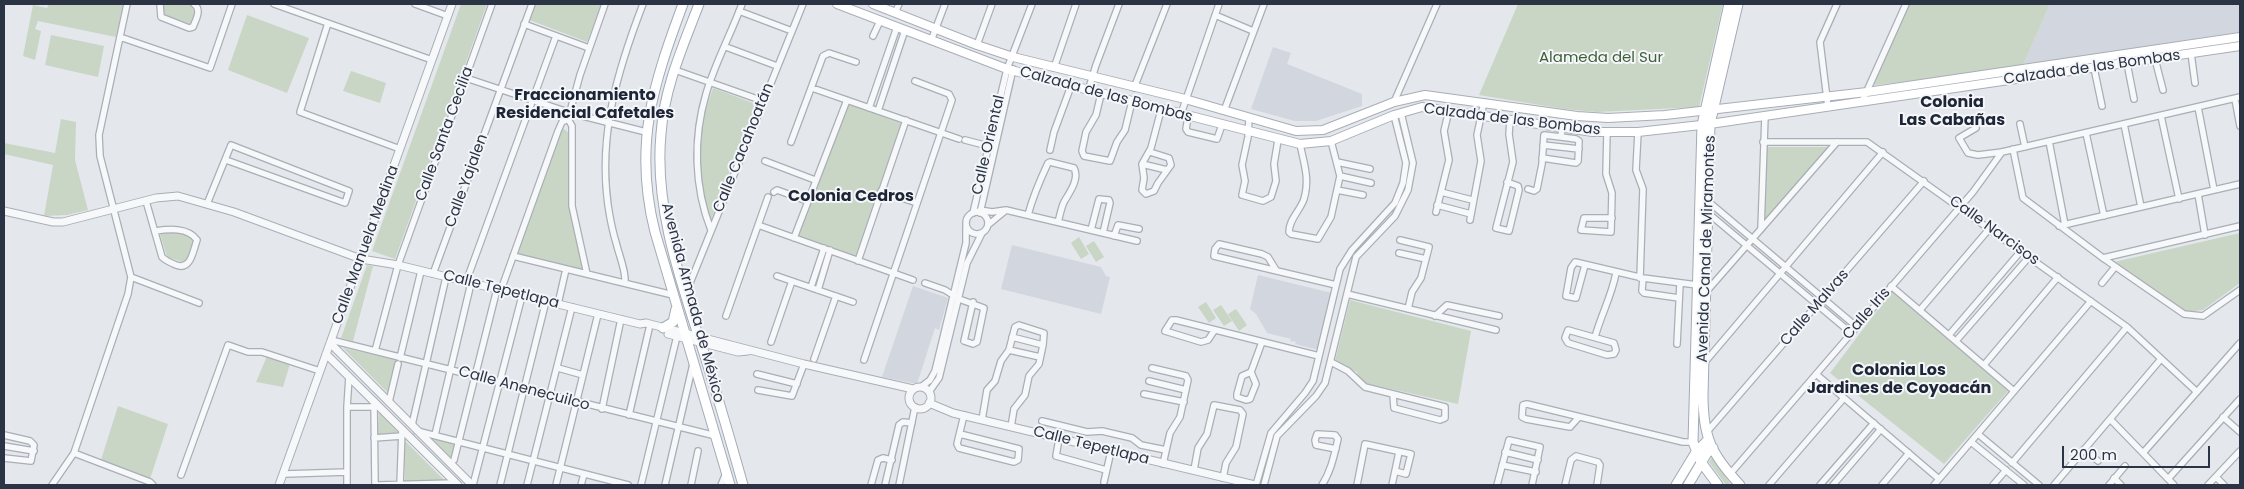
<!DOCTYPE html>
<meta charset="utf-8">
<style>
body{margin:0}
#map{position:relative;width:2244px;height:489px;overflow:hidden;background:#e4e7ec;font-family:Poppins,sans-serif}
canvas{display:block}
.frame{position:absolute;inset:0;border:5px solid #2b3445;pointer-events:none}
.scale{position:absolute;left:2062px;top:446px;width:148px;height:22px;box-sizing:border-box;border:2px solid #2b3445;border-top:0;padding-left:6px;font-size:15px;line-height:18px;white-space:nowrap;color:#2b3445;-webkit-text-stroke:4px #f4f6f9;paint-order:stroke}
</style>
<div id="map">
<canvas width="2244" height="489"></canvas>
<div class="frame"></div>
<div class="scale">200 m</div>
</div>
<script>
const ctx = document.querySelector('canvas').getContext('2d');
ctx.lineJoin = 'round';
function fill(path, color) { ctx.fillStyle = color; ctx.fill(path, 'evenodd'); }
function stroke(path, color, width, dash) { ctx.strokeStyle = color; ctx.lineWidth = width; ctx.lineCap = dash ? 'butt' : 'round'; ctx.setLineDash(dash || []); ctx.stroke(path); }
function label(font, color, halo, rows, align = 'center') {
  ctx.font = font + ' Poppins,sans-serif'; ctx.lineWidth = 4; ctx.setLineDash([]); ctx.textBaseline = 'middle'; ctx.strokeStyle = halo; ctx.fillStyle = color; for (const [text, x, y, turn = 0] of rows) {
    ctx.save(); ctx.translate(x, y); ctx.rotate((+turn || 0) * Math.PI / 180); ctx.textAlign = isNaN(turn) ? turn : align; if (halo) ctx.strokeText(text, 0, 0); ctx.fillText(text, 0, 0); ctx.restore();
  }
}
const built = new Path2D(`
 M2050,4H2240V32L2023,65Z
 M1273,47L1291,53L1287,64L1362,94V106L1316,121H1295L1251,109Z
 M1012,245L1101,267L1106,276L1110,277L1101,314L1001,289Z
 M1258,275L1332,293L1319,350L1295,344L1296,342L1290,341L1291,339L1267,333L1256,314L1250,309Z
 M913,286L948,298L939,330L935,328L917,384L882,377Z`);
const green = new Path2D(`
 M49,4H123L116,37L38,21L35,29L41,31L35,60L23,56L33,5L47,8Z
 M164,4H190L195,14L190,24L165,15L162,9Z
 M461,4H487L395,259L372,251Z
 M533,4H602L587,42L527,19Z
 M1518,4H1723L1699,107L1597,112L1564,109L1479,95Z
 M1909,4H2050L2023,65V69L1874,85Z
 M247,15L309,38L287,93L228,70Z
 M51,35L104,46L98,77L45,65Z
 M351,71L386,83L380,103L343,91Z
 M713,88L756,104L711,220L705,205L700,167L701,123Z
 M844,102L903,124L857,257L795,238Z
 M61,119L76,122L75,160L88,210L67,215L44,216L53,165L4,154V143L55,153Z
 M564,129L570,134V175L584,271L515,255L560,131Z
 M1765,147H1829L1762,226Z
 M174,232L184,233L194,238L186,263L167,257L160,234Z
 M2240,233V283L2203,310L2185,312L2114,262Z
 M1079,237L1089,254L1081,259L1071,243Z
 M1094,241L1104,257L1096,262L1086,246Z
 M367,265L373,266L353,341L341,338Z
 M1892,291L2008,391L1944,464L1830,373Z
 M1350,300L1471,331L1458,404L1360,382L1357,372L1335,361Z
 M1206,302L1216,318L1209,323L1198,307Z
 M1221,305L1232,321L1224,326L1213,310Z
 M1236,309L1247,325L1239,331L1228,314Z
 M343,348L398,360L389,394Z
 M268,354L290,364L283,387L256,382Z
 M118,406L168,424L150,479L101,460Z
 M379,411L399,433L378,435Z
 M433,437L455,441L451,460L432,440Z
 M404,440L445,481L405,483Z
 M1712,457L1731,485H1726L1709,462Z`);
const minor = new Path2D(`
 M160,4L161,17L189,28L193,27C196,19 202,10 194,4
 M274,4L432,60
 M415,4L448,16
 M739,11L792,31
 M895,13L899,4
 M1215,15L1253,31
 M328,23L300,112L400,149
 M524,24L589,48
 M873,36L880,21
 M120,37L210,68L232,4
 M931,41L945,4
 M977,45L992,4
 M726,47L777,66
 M2191,53L2195,83
 M2155,59L2163,90
 M2127,63L2134,99
 M1054,68L1076,4
 M2094,68L2102,106
 M675,70L763,101
 M466,78L571,113L646,132
 M812,88L959,139
 M1134,88L1167,4
 M1088,91L1096,65L1119,4
 M1101,94L1096,115L1086,132L1082,151L1084,156L1110,161L1117,142L1125,130L1132,101
 M2235,99L2240,126
 M1394,102L1437,4
 M1862,102L1906,4
 M1828,107L1820,42L1837,4
 M2198,107L2214,190
 M869,108L897,27
 M878,111L905,30
 M1224,111L1264,4
 M1181,114L1219,4
 M2161,116L2179,199
 M1188,117L1186,129L1188,132L1217,139L1222,125
 M1249,118L1248,137L1242,165L1245,181L1242,195L1263,201L1271,197L1276,181L1274,164L1278,140
 M2020,124L2025,147
 M2124,124L2141,207
 M1976,128L1959,138L1968,153L1978,155L2002,152L2240,97
 M1607,132L1606,174L1612,193L1611,232L1581,230L1584,218H1612
 M1638,132L1636,170L1643,189L1640,278
 M2086,133L2104,216
 M965,140L988,146
 M2049,141L2065,225
 M791,142L823,56L829,53L856,62
 M1763,142H1867L2127,327L2197,392
 M1300,144C1304,164 1310,179 1304,199C1300,211 1289,219 1289,232L1291,234L1318,239L1331,217L1340,176L1331,141
 M1543,145L1579,149
 M2013,149L2023,198L2103,258L2184,314L2203,316L2240,290
 M1050,150L1054,132L1071,86
 M1150,152L1169,158L1171,165L1158,183L1154,191L1146,194L1142,190L1144,178L1142,164L1151,148L1161,110
 M1542,158L1576,163L1578,161L1579,141L1576,139L1561,137
 M765,161L815,180
 M1337,162L1370,169
 M1142,164L1167,170
 M1340,176L1371,183
 M1507,182L1518,186L1519,190L1509,231L1496,228L1513,162L1509,134L1510,121
 M1528,189L1534,191L1537,189L1542,164L1544,135L1561,137L1562,128
 M1337,190L1363,195
 M881,191L917,203
 M774,192L777,190L807,201
 M1441,192L1472,200
 M2198,194L2205,235
 M146,201L162,257C166,261 171,263 176,265C191,271 193,251 197,240C188,227 169,229 155,231
 M1709,202L1857,327
 M207,204L231,145L349,191L345,203L226,160
 M1437,205L1471,214
 M980,210L992,212L1006,210L1137,241
 M966 223a11 11 0 1 1 22 0a11 11 0 1 1-22 0Z
 M1436,212L1449,160L1444,131L1449,110
 M973,213L1007,69L1032,4
 M980,213L1013,69
 M1708,213L1851,333
 M1028,215C1033,196 1040,180 1048,163L1050,162L1074,168C1080,179 1069,193 1064,202C1061,208 1060,216 1058,222
 M1470,220L1481,161L1477,135L1484,102
 M758,225L913,280
 M988,225L1005,211
 M2059,226L2240,184
 M1761,229L1765,116
 M711,230C694,187 693,138 706,94C715,63 731,34 742,4
 M1091,230L1099,199L1109,200L1110,203L1103,233
 M1114,236L1118,225L1139,229
 M794,238L847,100
 M1400,240L1429,247L1421,278L1412,292L1408,309
 M1399,253L1426,259
 M513,256L673,295
 M2103,258L2240,226
 M858,261L906,120
 M1585,265L1576,298L1566,296L1571,268L1575,262L1643,278L1697,285
 M1276,270L1268,257L1262,254L1219,244L1215,249L1214,256L1336,285
 M433,274L532,4
 M587,274L572,206V126L568,119L580,75L605,4
 M777,276L853,302
 M131,277L199,303
 M1643,278L1642,291L1644,293L1679,298
 M466,282L556,36
 M625,283C626,271 620,258 617,246C613,233 610,219 608,205C598,134 618,69 643,4
 M925,283L945,290L959,299L984,308L977,342L973,344L964,341L973,302
 M2102,283L2115,267
 M1891,286L2014,391
 M811,287L824,248
 M501,290L558,131L562,122L568,119
 M818,290L830,250
 M1706,292L1837,142
 M686,293L803,4
 M1347,294L1496,330
 M558,304L566,269
 M1920,310L1990,228
 M726,316L768,197
 M1435,316L1447,305L1499,316
 M1568,330L1614,343L1616,350L1614,354L1607,355L1568,343L1565,338Z
 M1214,331L1208,340L1201,342L1165,331L1172,320H1176L1319,356
 M1949,335L2021,251
 M1595,337C1601,315 1612,295 1616,273
 M331,340L716,436
 M1956,341L2029,257
 M771,342L792,281
 M1677,344L1680,284
 M1009,350L1040,357
 M375,351L398,265L492,4
 M400,358L421,271
 M814,359L836,296
 M864,360L952,100L949,94L915,81
 M1331,362L1348,371L1365,387L1445,407V418L1440,420L1394,408L1393,395
 M1705,362L1883,152
 M1984,365L2058,277
 M558,368L583,375
 M1152,368L1186,376L1188,380L1180,417L1170,433L1163,464
 M1251,372L1242,376L1237,394V397L1246,400L1250,399L1256,384L1251,372L1262,342
 M757,374L797,384
 M1816,374L1939,479
 M1149,381L1186,390
 M921,387L930,380L935,371L966,243V226
 M758,390L792,396L804,364
 M929,392L939,378L967,263L982,233
 M1144,394L1184,402
 M374,401L375,485
 M389,402L398,364
 M347,407H374
 M602,409L621,319
 M629,415L649,329
 M1579,417L1570,427L1526,419L1522,417L1523,405L1527,404L1683,442H1693
 M2223,417L2240,432
 M2110,419L2174,485
 M982,420L987,390L995,381L1001,361L1009,350L1015,327L1019,325L1044,333L1043,345L1012,337
 M1042,421L1087,432L1102,431L1132,438L1141,445L1166,450
 M412,425L446,277
 M1011,427L1014,409L1025,395L1029,376L1039,364L1043,345
 M417,431L628,485
 M1706,433L1924,181
 M960,434L1019,449L1018,460L1014,462L959,448L957,444L964,415
 M1978,434L2039,485
 M4,435L30,441L34,445L31,461L4,458
 M435,435L471,283
 M374,438L402,436
 M1059,439L1056,456L1106,470
 M1971,442L2024,485
 M4,446L34,451
 M2084,449L2098,461
 M1505,452L1538,460
 M74,453L150,482L153,485
 M2143,453L2240,343
 M454,460L497,289
 M2012,463L2127,327
 M1502,465L1536,472
 M1194,470L1198,448L1207,434L1214,405L1240,410L1243,414L1236,447L1226,463L1223,478
 M285,474L347,472
 M1730,474L1973,192L2002,152
 M181,475L228,345L248,352H262L320,371
 M2216,477L2224,485
 M2114,478L2121,485
 M2168,479L2240,399
 M1104,482L1111,451
 M52,485L74,453L128,294L131,277L100,156L99,135L127,4
 M347,485V407L349,377
 M378,485L455,483
 M400,485L402,429
 M473,485L522,296
 M500,485L546,301
 M527,485L572,307
 M556,485L598,314
 M581,485L584,474
 M641,485L677,336
 M665,485L693,364
 M691,485L698,451
 M721,485L726,473
 M871,485L878,460L883,458L892,460
 M885,485L899,425L903,422L912,423
 M899,485L915,407
 M1256,485L1271,433L1305,393L1313,381L1340,269L1352,250L1395,203L1403,183L1406,163L1394,115
 M1264,485L1277,436L1316,396L1325,383L1356,257L1395,216L1408,190L1413,163L1401,113
 M1322,485C1331,471 1334,456 1338,439L1335,435L1317,434L1315,440L1316,445L1336,449
 M1357,485L1365,444L1411,454L1406,474L1395,471
 M1392,485L1399,452
 M1497,485L1509,440L1540,447L1532,485
 M1565,485L1571,460L1576,456L1598,462L1600,465L1597,485
 M1769,485L1844,398
 M1820,485L1874,423
 M1833,485L1881,429
 M1882,485L1909,453
 M1934,485L2091,301
 M1993,485L2006,470
 M2054,485L2161,359
 M2109,485L2125,466
 M2208,485L2240,451`);
const tertiary = new Path2D(`
 M4,211L53,222H63L156,198L178,196L234,212L361,259L398,265L640,324L646,323L804,364L913,389
 M668,334L738,352L748,351
 M330,343L472,485
 M326,354L458,485
 M909 398a11 11 0 1 1 22 0a11 11 0 1 1-22 0Z
 M929,403L953,413L1255,485
 M279,485L452,4`);
const secondary = new Path2D(`
 M837,4L1007,69L1300,144L1331,141L1394,115L1422,107L1593,132H1638L1710,124L2240,46
 M873,4L977,45L1013,57L1185,99L1296,131L1323,130L1394,102L1425,95L1577,116L1608,118L1665,115L1867,92L2240,37`);
const primary = new Path2D(`
 M683,4C653,85 633,145 655,232L730,485
 M699,4C683,46 664,88 661,134C654,206 680,279 702,347C717,393 730,439 743,485
 M1738,4L1710,124L1703,395C1703,437 1711,454 1740,485
 M663,328L673,322L676,309
 M1676,485L1696,452L1708,440
 M1688,485L1707,453L1713,448
 M1718,485L1701,462L1693,442L1702,125L1729,4`);
const parkNames = [
 ["Alameda del Sur",1601,58]
];
const streetNames = [
 ["Calzada de las Bombas",2092,68,-8],
 ["Calzada de las Bombas",1106,95,15],
 ["Calzada de las Bombas",1512,120,7],
 ["Calle Santa Cecilia",445,134,-70],
 ["Calle Oriental",989,145,-77],
 ["Calle Cacahoatán",744,148,-68],
 ["Calle Yajalen",467,181,-70],
 ["Calle Narcisos",1994,231,36],
 ["Calle Manuela Medina",366,245,-70],
 ["Avenida Canal de Miramontes",1707,249,-88],
 ["Calle Tepetlapa",501,290,14],
 ["Avenida Armada de México",692,303,75],
 ["Calle Malvas",1815,308,-49],
 ["Calle Iris",1867,314,-49],
 ["Calle Anenecuilco",524,389,15],
 ["Calle Tepetlapa",1091,446,14]
];
const neighbourhoodNames = [
 ["Fraccionamiento",585,96],
 ["Residencial Cafetales",585,114],
 ["Colonia",1952,103],
 ["Las Cabañas",1952,121],
 ["Colonia Cedros",851,197],
 ["Colonia Los",1899,371],
 ["Jardines de Coyoacán",1899,389]
];
fill(built, '#d2d6de');
fill(green, '#c9d6c5');
stroke(minor, '#a9aeb7', 8);
stroke(tertiary, '#a9aeb7', 9);
stroke(secondary, '#a9aeb7', 10);
stroke(primary, '#a3abb8', 11);
stroke(minor, '#f7f8fa', 5.5);
stroke(tertiary, '#f7f8fa', 7);
stroke(secondary, '#fff', 8);
stroke(primary, '#fff', 9);
label('15px', '#3f6138', '#f4f6f9', parkNames);
label('15px', '#2b3445', '#f4f6f9', streetNames);
label('bold 16px', '#1d2536', '#f4f6f9', neighbourhoodNames);
</script>
